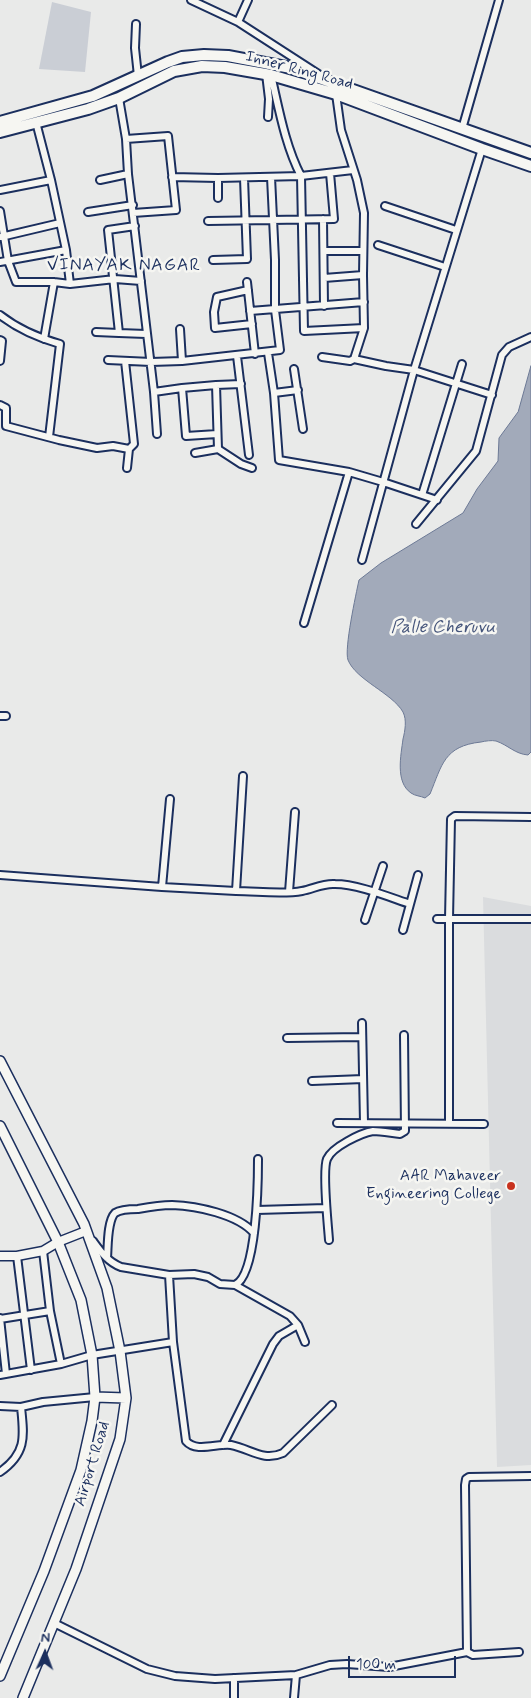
<!DOCTYPE html>
<style>
body{margin:0}
#map{position:relative;width:531px;height:1698px;overflow:hidden;background:#e9eae9;font-family:Mynerve,sans-serif}
canvas{display:block}
.north{position:absolute;left:20px;top:1628px;width:50px;height:50px;-webkit-text-stroke:4px #f6f6f2;paint-order:stroke;rotate:2deg;font-size:14px;font-weight:700;line-height:20px;text-align:center;color:#1b2f5e}
.north::after{content:'';display:block;margin:auto;width:18px;height:22px;background:#1b2f5e;clip-path:polygon(50% 0,100% 100%,50% 72%,0 100%)}
.scale{position:absolute;left:348px;top:1656px;width:108px;height:22px;box-sizing:border-box;border:2px solid #1b2f5e;border-top:0;padding-left:6px;font-size:15px;line-height:18px;white-space:nowrap;color:#1b2f5e;-webkit-text-stroke:4px #f6f6f2;paint-order:stroke}
</style>
<div id="map">
<canvas width="531" height="1698"></canvas>
<div class="north">N</div>
<div class="scale">100 m</div>
</div>
<script>
const ctx = document.querySelector('canvas').getContext('2d');
ctx.lineJoin = 'round';
function fill(path, color) { ctx.fillStyle = color; ctx.fill(path, 'evenodd'); }
function stroke(path, color, width, dash) { ctx.strokeStyle = color; ctx.lineWidth = width; ctx.lineCap = dash ? 'butt' : 'round'; ctx.setLineDash(dash || []); ctx.stroke(path); }
function label(font, color, halo, rows, align = 'center') {
  ctx.font = font + ' Mynerve,sans-serif'; ctx.lineWidth = 5; ctx.setLineDash([]); ctx.textBaseline = 'middle'; ctx.strokeStyle = halo; ctx.fillStyle = color; for (const [text, x, y, turn = 0] of rows) {
    ctx.save(); ctx.translate(x, y); ctx.rotate((+turn || 0) * Math.PI / 180); ctx.textAlign = isNaN(turn) ? turn : align; if (halo) ctx.strokeText(text, 0, 0); ctx.fillText(text, 0, 0); ctx.restore();
  }
}
const built = new Path2D(`
 M483,897L531,906V1465L497,1467Z`);
const green = new Path2D(`
 M52,2L91,12L85,72L39,69Z`);
const water = new Path2D(`
 M531,366V752L528,755C515,754 508,745 496,741C492,740 485,741 481,742C444,746 442,765 430,794L425,798C421,796 415,796 411,793C395,782 401,755 403,739C405,731 407,720 403,712C392,693 356,680 348,660C344,649 356,594 359,580L381,563L463,513L477,489L498,461L499,438L518,412Z`);
const minor = new Path2D(`
 M191,0L238,22L320,75
 M238,22L248,0
 M136,24L135,48L138,76
 M266,74L269,99L268,117
 M271,75C279,109 285,145 301,176L304,331L364,328
 M336,94L341,130L357,180L364,213L363,275L364,328L354,359L386,366L414,370L482,149
 M119,98L126,139L128,174L154,392L157,434
 M36,122L51,180L66,250
 M462,129L499,0
 M126,139L168,136L176,210L133,213
 M172,177L218,178
 M100,180L128,174
 M0,190L51,180
 M218,198V178L301,176L353,170
 M385,206L456,230
 M0,211L8,261L16,282H54L70,284
 M88,212L133,205
 M323,219L324,306
 M208,221L334,219L330,173
 M135,226L108,230L119,333L146,334
 M1,237L60,223
 M378,245L445,267
 M324,251H363
 M213,260L247,259L244,178
 M0,262L66,250L70,284L115,279L141,281
 M324,278L363,275
 M247,282L255,354
 M248,290L217,297L214,312L215,328L252,324
 M250,311L364,302
 M0,315C18,329 39,338 60,344L49,437
 M180,329L182,361
 M96,332L119,333
 M44,339L54,282
 M0,340L2,341L0,361
 M268,353L274,393
 M237,356L249,455
 M322,357L350,361L354,359
 M108,360L151,362L182,361L280,350L275,310V260L271,177
 M294,369L303,429
 M216,385L241,384
 M182,388L216,385L218,449
 M298,390L274,393L279,460L349,472L383,482L437,500
 M154,392L182,388L186,436L217,434
 M0,405L6,408V426L59,440L97,448L113,446L129,449L134,444L125,361
 M195,453L218,449L241,464L252,468
 M127,468L129,449
 M422,495L462,364
 M416,524L476,451L502,355L509,347L531,337
 M362,560L414,370L492,395
 M304,623L349,472
 M0,716H6
 M0,875L162,887L170,799
 M162,887L236,891L243,776
 M236,891C256,891 282,895 302,891C313,889 323,883 335,884C357,884 389,897 410,904
 M289,892L295,812
 M437,919H531
 M365,920L383,866
 M403,930L418,875
 M362,1023L364,1123
 M287,1038L362,1037
 M312,1081L363,1079
 M337,1123L484,1124
 M449,1124V919L451,819L455,816L531,817
 M257,1210L326,1208
 M329,1240C328,1225 322,1171 327,1159C332,1147 361,1133 373,1131C381,1131 391,1133 400,1134L405,1131L404,1035
 M93,1241C101,1252 108,1262 121,1267L169,1275L194,1274L208,1277L220,1284L235,1285L290,1316L298,1325L305,1342
 M43,1251L50,1311L61,1364
 M17,1256L31,1370
 M107,1258C108,1247 107,1221 115,1213C121,1209 131,1209 138,1209C149,1207 161,1205 172,1205C197,1206 237,1214 254,1233
 M169,1275L173,1342L186,1441C196,1453 218,1443 231,1445C251,1449 263,1462 283,1453L332,1405
 M235,1285C257,1275 258,1182 258,1159
 M0,1318L6,1374
 M0,1319L50,1311
 M0,1375L61,1364L92,1355L173,1342
 M0,1406L21,1407L43,1402L95,1397
 M223,1445L273,1344L279,1336L298,1325
 M0,1472C27,1453 24,1436 21,1407
 M54,1623L147,1669L175,1676L215,1679L296,1675L294,1698
 M519,1652L473,1655L467,1652L465,1485L466,1479L469,1477L531,1476
 M296,1675L330,1665L347,1664L389,1667L467,1652
 M234,1678V1698`);
const tertiary = new Path2D(`
 M0,1256H17L43,1251L58,1242L86,1231`);
const secondary = new Path2D(`
 M0,1061L84,1224L107,1288L120,1351L126,1398L120,1439L76,1569L23,1698
 M0,1126L58,1242L81,1300L92,1355L95,1397L92,1421L81,1470L44,1571L0,1676
 M95,1397L126,1398`);
const trunk = new Path2D(`
 M0,122L93,96L168,62L182,57L204,55L228,56L291,68L531,153
 M0,132L88,109L119,98L174,71L202,66L225,67L271,75L336,94L482,149L531,166`);
const markers = [
 [511,1186,5,"#c8321e"]
];
const streetNames = [
 ["Inner Ring Road",299,71,15],
 ["Airport Road",93,1464,-73]
];
const poiNames = [
 ["AAR Mahaveer",501,1177],
 ["Engineering College",501,1195]
];
const neighbourhoodNames = [
 ["VINAYAK NAGAR",124,266]
];
const waterNames = [
 ["Palle Cheruvu",443,628]
];
fill(built, '#dadcde');
fill(green, '#caced5');
fill(water, '#a2aaba');
stroke(water, '#6c7995', 1);
stroke(minor, '#1b2f5e', 10);
stroke(tertiary, '#1b2f5e', 11);
stroke(secondary, '#1b2f5e', 12);
stroke(trunk, '#1b2f5e', 14);
stroke(minor, '#f6f6f2', 6);
stroke(tertiary, '#f6f6f2', 8);
stroke(secondary, '#f6f6f2', 9);
stroke(trunk, '#f6f6f2', 10);
for (const [x, y, r, color] of markers) { const dot = new Path2D(); dot.arc(x, y, r, 0, 2 * Math.PI); ctx.fillStyle = color; ctx.fill(dot); stroke(dot, '#f6f6f2', 2); }
label('16px', '#1b2f5e', '#f6f6f2', streetNames);
label('16px', '#1b2f5e', '#f6f6f2', poiNames, 'right');
ctx.letterSpacing = '1px';
label('18px', '#1b2f5e', '#f6f6f2', neighbourhoodNames);
ctx.letterSpacing = '0px';
label('italic 18px', '#44547a', '#f6f6f2', waterNames);
</script>
